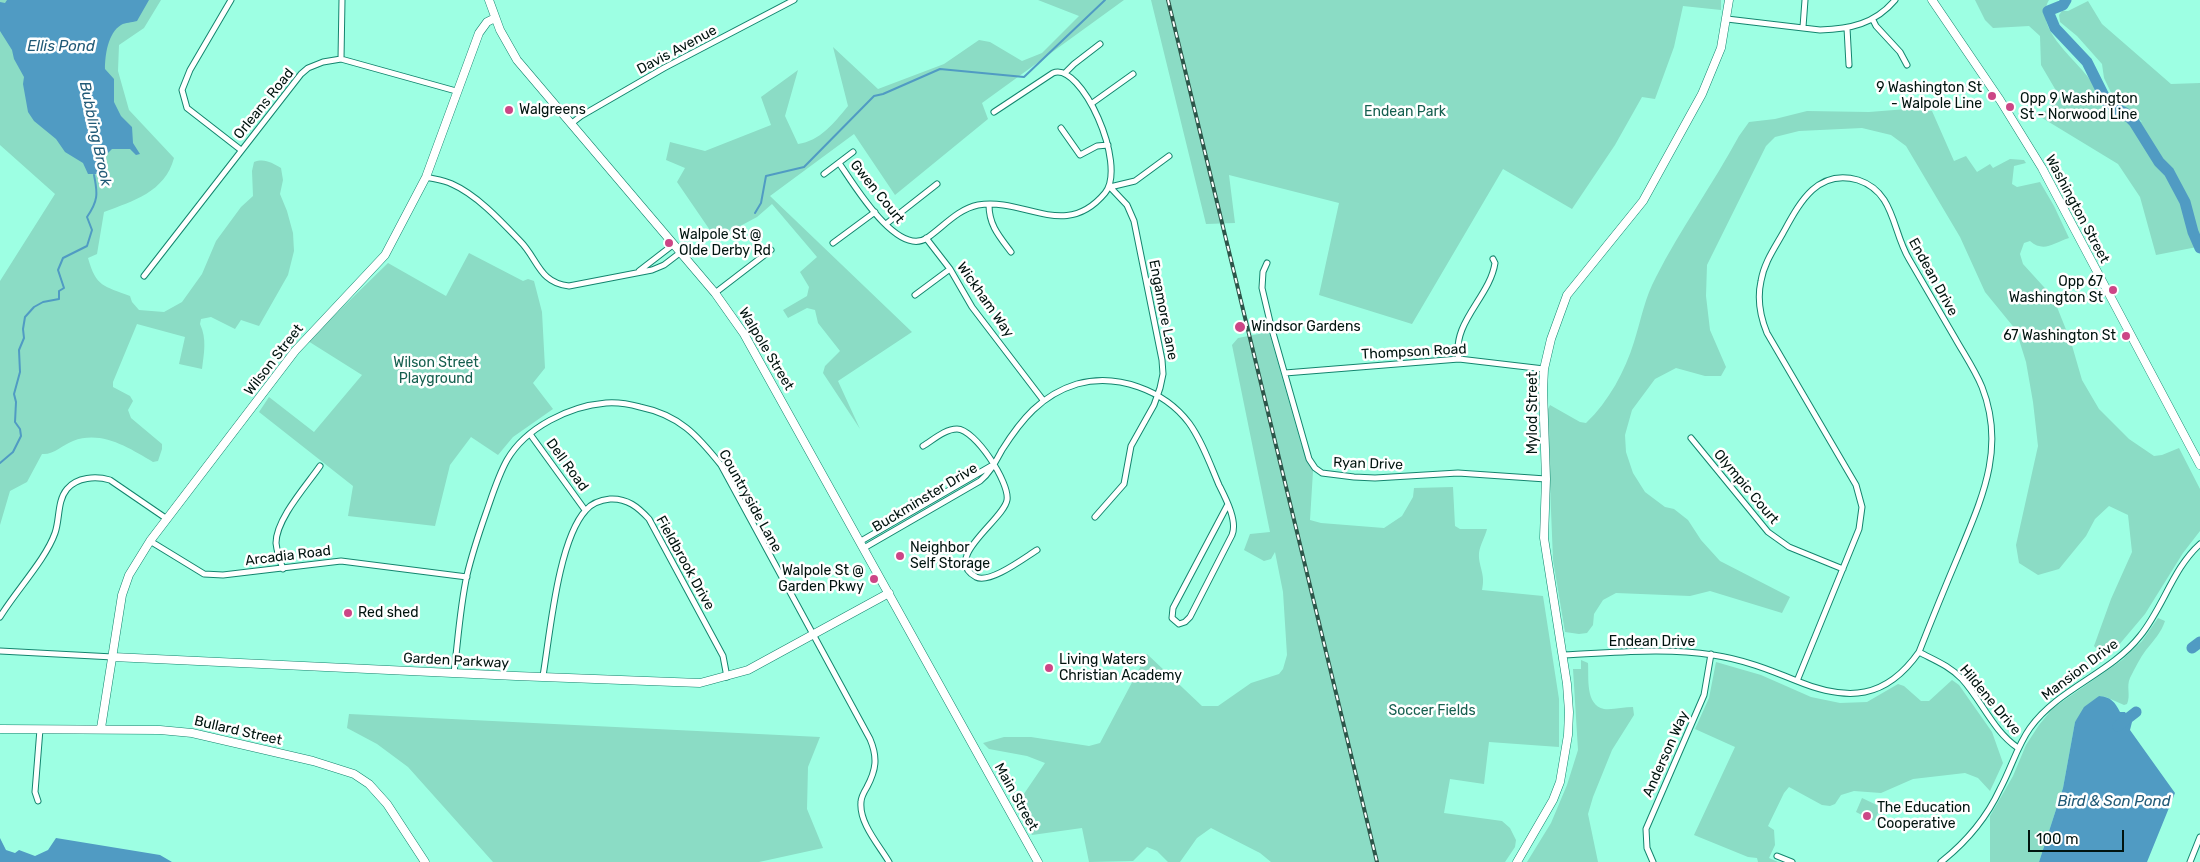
<!DOCTYPE html>
<style>
body{margin:0}
#map{position:relative;width:2200px;height:862px;overflow:hidden;background:#9dffe3;font-family:Rubik,sans-serif}
canvas{display:block}
.scale{position:absolute;left:2028px;top:830px;width:96px;height:22px;box-sizing:border-box;border:2px solid #01140f;border-top:0;padding-left:6px;font-size:15px;line-height:18px;white-space:nowrap;color:#01140f;-webkit-text-stroke:4px #fff;paint-order:stroke}
</style>
<div id="map">
<canvas width="2200" height="862"></canvas>
<div class="scale">100 m</div>
</div>
<script>
const ctx = document.querySelector('canvas').getContext('2d');
ctx.lineJoin = 'round';
function fill(path, color) { ctx.fillStyle = color; ctx.fill(path, 'evenodd'); }
function stroke(path, color, width, dash) { ctx.strokeStyle = color; ctx.lineWidth = width; ctx.lineCap = dash ? 'butt' : 'round'; ctx.setLineDash(dash || []); ctx.stroke(path); }
function label(font, color, halo, rows, align = 'center') {
  ctx.font = font + ' Rubik,sans-serif'; ctx.lineWidth = 5; ctx.setLineDash([]); ctx.textBaseline = 'middle'; ctx.strokeStyle = halo; ctx.fillStyle = color; for (const [text, x, y, turn = 0] of rows) {
    ctx.save(); ctx.translate(x, y); ctx.rotate((+turn || 0) * Math.PI / 180); ctx.textAlign = isNaN(turn) ? turn : align; if (halo) ctx.strokeText(text, 0, 0); ctx.fillText(text, 0, 0); ctx.restore();
  }
}
const green = new Path2D(`
 M0,0H161L144,28L119,45L118,71L129,110L174,158C165,192 133,201 104,212L97,254L88,258C96,287 104,286 130,296L132,302L139,310L164,312L182,302L202,274L216,241L241,207L253,196L252,171L254,162C265,158 272,163 281,168L283,180L280,194L287,211L293,233L294,251L288,275L259,326L241,320L235,329L211,317L201,319L200,324C207,339 204,353 202,369L179,364L185,337L137,324L113,382V387L130,396L133,401L128,410L131,418L162,444V449L158,461L153,462C129,448 102,430 73,441C62,445 54,455 42,454L27,482L10,491L0,525V281L55,194L0,145Z
 M1038,0H1124L982,103L988,119L895,195L854,134L770,196L912,332L838,381L860,429L823,373L825,366L840,351L818,323L815,310L807,308L788,318L783,310L807,296L809,287L800,272L817,257L772,204L757,217L716,239L677,182L685,168L666,160L670,142L705,151L771,125L761,97L798,70L785,116L798,144C820,141 834,123 848,106L833,47L878,89L944,64L979,40L990,42L1022,61L1042,53L1079,16Z
 M1151,0H1721V10L1683,6L1674,47L1655,99L1642,97L1615,145L1572,209L1503,169L1412,324L1319,295L1339,203L1229,175L1235,223L1206,224Z
 M1975,0H2049C2033,27 2073,57 2088,77C2095,86 2098,99 2103,109L2142,122L2130,111L2115,101L2104,78L2102,64L2077,36L2060,22L2059,15L2062,11H2068L2088,1L2102,24L2171,84L2200,83V245L2197,247L2156,255L2140,197L2118,164L2039,116L2051,106L2058,94L2041,65L2040,36L2029,26L1993,28L1985,20Z
 M1907,109L1932,111L1954,161L1966,156L1977,172L1990,164L1993,168L2010,159L2024,160L2026,163L2014,166L2012,184L2017,187L2040,182L2054,206L2069,238C2053,243 2044,253 2030,241L2024,243L2020,254L2023,264L2053,297L2071,342L2082,380L2099,409L2129,439L2154,456L2162,455L2179,448L2200,489V531L2183,553L2145,614L2118,646L2103,656L2094,646L2111,599L2132,552L2128,515L2109,506L2095,519L2086,536L2059,569L2038,575L2019,563L2016,545L2038,446L2033,402L2026,362L2016,330L1985,292L1960,237L1906,146L1891,135L1862,128L1799,131L1775,137L1766,146L1707,265L1706,296L1710,330L1726,367L1721,376H1705L1676,368L1655,379L1632,410L1625,435L1626,452L1633,473L1645,492L1665,507L1674,509L1688,520L1701,540L1720,561L1790,597L1782,613L1710,591L1690,596L1616,593L1603,600L1594,614L1593,625L1587,633L1579,634L1565,632L1553,560L1547,411L1550,405L1580,422L1586,423C1609,401 1625,371 1634,342C1641,320 1645,297 1656,277C1681,228 1713,184 1739,136L1749,122L1775,119L1807,111L1869,112Z
 M469,253L523,281L528,279L534,281L542,312L545,368L533,383L553,409L513,437L498,455L471,437L450,465L435,526L348,516L353,486L259,412L269,397L314,432L362,375L308,341L388,263L446,296Z
 M1269,332L1301,444L1313,471L1310,520L1321,523L1384,528L1402,516L1413,497L1414,488L1453,487L1455,526L1460,529H1487C1485,537 1480,545 1479,553C1478,566 1486,574 1482,590L1543,596L1559,699V747L1489,742L1484,784L1450,779L1444,813L1502,821L1510,828L1516,840L1515,847L1505,862H1271L1260,853L1211,828L1197,838L1180,862H1168L1157,851L1147,847L1133,861L1089,862L1082,828L1032,835L1017,804L1045,763L1027,756L989,749L983,743L1004,737H1031L1089,746L1100,743L1147,654L1202,706H1218L1251,683L1279,674L1283,669L1287,655L1283,592L1275,552L1271,559L1264,561L1244,550L1250,534L1270,532L1232,345L1238,338Z
 M2158,618L2165,621C2161,633 2154,640 2146,650C2140,658 2135,668 2130,678C2126,687 2131,695 2127,704L2124,705L2106,697L2099,696L2075,722L2063,788L2039,862H1990V816L2013,776L2026,745L2039,725L2053,708L2122,660L2142,641Z
 M1581,660L1588,663C1589,677 1585,705 1604,709C1613,710 1624,707 1633,707L1634,715L1612,750L1593,797L1588,814L1598,862H1527L1551,823L1567,785L1578,750L1573,669H1581Z
 M1716,662L1761,675L1811,697L1840,703L1867,702L1898,684L1904,686L1921,701H1929L1952,680L1959,685L1992,732L2003,763L1990,791L1978,778L1965,773L1913,779L1881,793L1854,791L1841,795L1835,804L1830,806L1822,805L1789,787L1784,793L1768,826L1774,830L1775,845L1769,858L1778,862H1758L1757,858L1748,857L1694,835L1735,747L1695,729L1709,698Z
 M349,714L820,737L808,767L807,809L823,848L759,862H493L408,767L377,744L347,728Z
 M1862,798L1881,807L1874,821L1856,812Z`);
const water = new Path2D(`
 M7,0H149L137,21C131,23 126,22 121,25C108,33 105,55 105,69L114,79V102L121,116L132,127L133,143L140,154L136,155L130,149H112L104,157L97,174H88L83,163L65,152L56,139L34,121L28,112L23,84L24,77L14,59L12,50L0,31V2L5,3Z
 M2099,696C2111,697 2115,702 2120,712H2125L2132,722L2130,730L2175,793L2147,862H2039L2063,788L2075,722L2084,707Z
 M0,838L6,850L15,853L19,850L35,856L48,850L56,838L160,855L172,862H0Z`);
const stream = new Path2D(`
 M755,213L761,203L766,176L804,167L874,96L883,94L940,69L1024,77L1105,0
 M0,463L13,452L21,436L20,429L15,422L16,402L14,394L20,372L19,350L24,338L23,329L25,317L34,307L43,302L59,299V291L64,288L58,270L63,258L87,246L92,230L87,217C98,201 98,194 94,175`);
const river = new Path2D(`
 M2066,0L2063,5L2048,11L2055,28L2087,62L2107,102L2117,109L2125,113L2134,122L2159,162L2169,172L2185,202L2193,232L2200,248
 M2192,648L2200,642
 M2118,726L2136,712`);
const street = new Path2D(`
 M231,0L190,70L182,90L187,108L241,150
 M1727,19L1820,30C1850,29 1875,24 1895,0
 M1873,20L1876,26L1900,52L1907,65
 M1803,27L1805,0
 M1847,28L1849,65
 M341,59L342,0
 M1065,73L1074,64L1100,44
 M1091,104L1133,74
 M572,123L581,116L664,68L794,0
 M1061,128L1080,155L1097,146L1108,145
 M839,163C853,183 897,258 927,238C943,227 958,209 978,205C1025,197 1065,241 1105,193C1128,165 1081,61 1053,73L994,112
 M824,174L853,152
 M426,177C434,179 444,180 452,184C477,195 501,221 520,241C538,259 539,283 569,286L652,270L664,265L681,252
 M1110,187L1135,181L1169,156
 M989,205C989,225 999,236 1011,252
 M886,224L937,184
 M926,238L950,269L972,307L1043,400
 M833,243L875,212
 M1267,263L1263,272L1262,288L1271,326L1309,459L1315,468L1322,473L1354,477L1375,478L1458,473L1546,479
 M639,271L674,244
 M144,276L301,74L308,68L323,62L341,59L456,91
 M715,293L771,250
 M915,295L950,269
 M1459,359C1451,323 1490,297 1495,263L1493,259
 M1285,373L1459,359L1544,369
 M530,434L585,510
 M1691,438L1768,532L1789,547L1843,569
 M923,446C933,440 945,429 957,429C975,429 1010,483 1007,500C1004,520 941,558 976,577C990,584 1024,558 1037,550
 M1095,517L1124,484L1131,446L1154,405L1160,388L1163,374L1162,360L1134,221L1127,205L1110,187
 M150,541L204,574L223,575L341,561L467,577
 M861,541L991,466
 M864,548L980,481C990,473 996,461 1002,450C1021,420 1041,395 1077,384C1117,373 1164,390 1189,423C1202,441 1210,464 1219,485C1225,497 1238,521 1232,535L1190,617L1185,622L1179,624L1172,618L1173,608L1227,506
 M283,569C280,561 277,552 276,543C276,519 307,485 320,466
 M0,617C15,592 46,559 55,533C60,519 57,501 67,489C77,477 96,476 110,480L167,519
 M0,651L113,657
 M1919,652C1934,660 1950,666 1962,679C1982,701 1993,731 2018,748
 M1563,655C1613,653 1664,647 1713,655C1742,659 1770,670 1797,681L1859,529L1862,507L1856,485L1767,333C1760,316 1757,299 1761,281C1764,263 1774,249 1783,233C1799,204 1817,168 1858,180C1895,192 1892,231 1909,259C1924,285 1939,311 1955,338C1964,354 1975,370 1982,387C2006,448 1982,498 1959,554C1945,587 1932,619 1919,652C1886,699 1848,702 1797,681
 M454,673C458,640 460,607 467,575C472,554 479,533 486,513C492,496 498,476 507,460C526,427 570,406 606,403C618,402 629,404 640,407C679,415 697,435 721,465L870,739C878,758 876,770 867,787C864,792 861,797 861,802C859,823 879,845 889,862
 M543,676C550,634 558,540 586,510C592,503 601,500 610,499C627,498 638,507 649,519L723,656L727,677
 M38,801L35,792L40,729
 M1777,856L1792,862
 M1653,862L1647,848L1646,829L1704,695L1711,654
 M1941,862C1965,843 1987,817 2000,789C2011,769 2017,746 2030,728C2059,688 2110,674 2140,636C2163,608 2173,568 2200,544
 M2190,862L2200,837`);
const secondary = new Path2D(`
 M489,0L500,30L517,60L715,293L744,334L1038,862
 M1932,0L2000,100L2042,168L2200,465
 M113,657L516,676L700,683L748,670L889,593
 M101,728L122,595L129,575L150,541L295,351L385,255L426,177L479,33L487,22L495,18
 M0,729L160,730L192,733L313,761L354,774L369,784L387,804L425,862
 M1517,862L1553,800L1560,782L1568,735L1569,712L1567,684L1544,538L1546,479L1543,390L1544,369L1551,339L1567,295L1643,201L1702,94L1721,48L1729,0`);
const rail = new Path2D(`
 M1168,0L1377,862`);
const markers = [
 [1992,96,5,"#cc4686"],
 [2010,107,5,"#cc4686"],
 [509,110,5,"#cc4686"],
 [669,243,5,"#cc4686"],
 [2113,290,5,"#cc4686"],
 [1240,327,6,"#cc4686"],
 [2126,336,5,"#cc4686"],
 [900,556,5,"#cc4686"],
 [874,579,5,"#cc4686"],
 [348,613,5,"#cc4686"],
 [1049,668,5,"#cc4686"],
 [1867,816,5,"#cc4686"]
];
const streetNames = [
 ["Davis Avenue",677,50,-28],
 ["Orleans Road",264,104,-51],
 ["Gwen Court",877,192,51],
 ["Washington Street",2077,209,62],
 ["Endean Drive",1933,277,61],
 ["Wickham Way",985,300,55],
 ["Engamore Lane",1163,310,79],
 ["Walpole Street",766,349,59],
 ["Thompson Road",1414,352,-3],
 ["Wilson Street",274,360,-52],
 ["Mylod Street",1533,413,-90],
 ["Ryan Drive",1368,464,2],
 ["Dell Road",567,465,54],
 ["Olympic Court",1746,487,50],
 ["Buckminster Drive",925,498,-31],
 ["Countryside Lane",750,501,61],
 ["Arcadia Road",288,556,-7],
 ["Fieldbrook Drive",685,563,61],
 ["Endean Drive",1652,642],
 ["Garden Parkway",456,661,3],
 ["Mansion Drive",2080,670,-37],
 ["Hildene Drive",1990,700,50],
 ["Bullard Street",238,731,13],
 ["Anderson Way",1666,754,-66],
 ["Main Street",1016,797,61]
];
const poiNames = [
 ["9 Washington St",1982,88,"right"],
 ["- Walpole Line",1982,104,"right"],
 ["Opp 9 Washington",2020,99],
 ["St - Norwood Line",2020,115],
 ["Walgreens",519,110],
 ["Walpole St @",679,235],
 ["Olde Derby Rd",679,251],
 ["Opp 67",2103,282,"right"],
 ["Washington St",2103,298,"right"],
 ["Windsor Gardens",1251,327],
 ["67 Washington St",2116,336,"right"],
 ["Neighbor",910,548],
 ["Self Storage",910,564],
 ["Walpole St @",864,571,"right"],
 ["Garden Pkwy",864,587,"right"],
 ["Red shed",358,613],
 ["Living Waters",1059,660],
 ["Christian Academy",1059,676],
 ["The Education",1877,808],
 ["Cooperative",1877,824]
];
const parkNames = [
 ["Endean Park",1405,112],
 ["Wilson Street",436,363],
 ["Playground",436,379],
 ["Soccer Fields",1432,711]
];
const waterNames = [
 ["Ellis Pond",61,47],
 ["Bubbling Brook",95,134,78],
 ["Bird & Son Pond",2114,802]
];
fill(green, '#8bdcc5');
fill(water, '#509bc3');
stroke(stream, '#509bc3', 2);
stroke(river, '#509bc3', 11);
stroke(street, '#13856e', 7);
stroke(secondary, '#13856e', 9);
stroke(street, '#fff', 5);
stroke(secondary, '#fff', 8);
stroke(rail, '#2d564a', 4);
stroke(rail, '#fff', 2, [5.5]);
for (const [x, y, r, color] of markers) { const dot = new Path2D(); dot.arc(x, y, r, 0, 2 * Math.PI); ctx.fillStyle = color; ctx.fill(dot); stroke(dot, '#fff', 2); }
label('14px', '#01140f', '#fff', streetNames);
label('14px', '#01140f', '#fff', poiNames, 'left');
label('14px', '#155f4f', '#fff', parkNames);
label('italic 15px', '#215a77', '#fff', waterNames);
</script>
